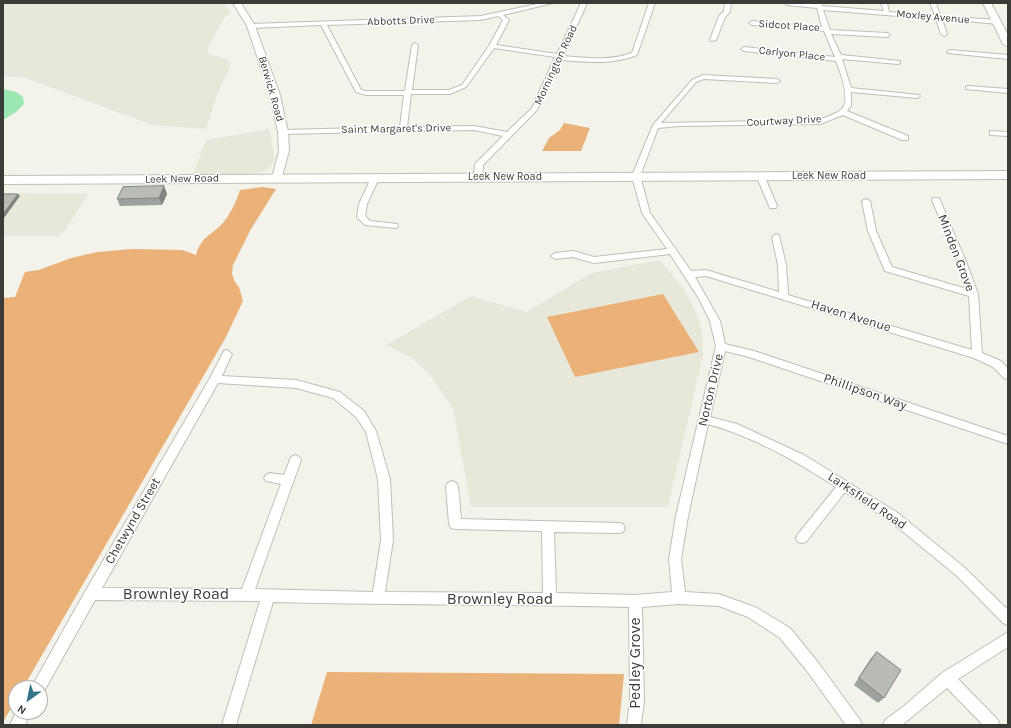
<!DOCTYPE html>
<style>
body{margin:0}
#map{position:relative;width:1011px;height:728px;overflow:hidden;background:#f3f3eb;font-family:Karla,sans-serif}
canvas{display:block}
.frame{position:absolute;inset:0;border:4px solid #3b3c38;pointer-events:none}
.north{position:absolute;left:8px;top:680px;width:40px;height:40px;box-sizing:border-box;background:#fff;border:1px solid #b1b1af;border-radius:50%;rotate:213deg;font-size:11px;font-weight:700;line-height:16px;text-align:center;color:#3b3c38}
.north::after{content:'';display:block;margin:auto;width:14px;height:18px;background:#337586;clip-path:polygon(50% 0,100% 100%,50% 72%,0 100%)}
</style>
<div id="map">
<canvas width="1011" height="728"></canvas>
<div class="frame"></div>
<div class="north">N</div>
</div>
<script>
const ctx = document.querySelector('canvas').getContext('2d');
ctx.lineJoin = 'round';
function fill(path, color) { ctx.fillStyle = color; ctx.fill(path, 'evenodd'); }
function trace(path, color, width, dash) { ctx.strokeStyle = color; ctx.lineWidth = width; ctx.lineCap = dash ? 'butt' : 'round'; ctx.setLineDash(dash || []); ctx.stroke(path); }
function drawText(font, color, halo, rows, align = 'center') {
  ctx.font = font + ' Karla,sans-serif'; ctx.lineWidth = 3; ctx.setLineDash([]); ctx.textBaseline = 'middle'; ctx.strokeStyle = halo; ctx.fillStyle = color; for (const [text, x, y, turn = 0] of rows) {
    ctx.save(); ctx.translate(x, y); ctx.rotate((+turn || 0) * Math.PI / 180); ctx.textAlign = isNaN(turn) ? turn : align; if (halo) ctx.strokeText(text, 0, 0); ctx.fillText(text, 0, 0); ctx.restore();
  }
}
fill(new Path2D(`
 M3,3H225L231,14L226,15L208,47L209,54L229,60L230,67L217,94L206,129L152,125L26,78L3,76Z
 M269,129L275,160L271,166L264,171L250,175L193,174L206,140Z
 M3,193L88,194L64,232L58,236H3Z
 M660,260L685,291L697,314L703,335V355L668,507H471L453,408L428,373L412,358L386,345L471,296L527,312L591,273Z`), '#e7e8d9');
fill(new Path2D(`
 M564,123L590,128L581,151H542L549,138L560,130Z
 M263,187L276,189L251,229L233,265L232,274L235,282L239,287L243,301L226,337L23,688H16V700L3,722V298L15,297L25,272L39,270L71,258L97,252L132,249L182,250L196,255C201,237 210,236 222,224C230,215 236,202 240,190Z
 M663,294L699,352L575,377L547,317Z
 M327,672L624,674L619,725H311Z`), '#eab279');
fill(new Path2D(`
 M3,89L16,92L23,97L24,104L16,112L3,120Z`), '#9de7b2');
const street = new Path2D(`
 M542,3H553L503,15L509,20L496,45L557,54L581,3H587L563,56C586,58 610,61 632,53L649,3H655L637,55C612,65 587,62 561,60L537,110L483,165L482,177L478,179L474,177L475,164L503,136L474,130L280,134L279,132L283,130L400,127L404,95H366L356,92L321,25L251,28L248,26L251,24L481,16ZM498,16L503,20L489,46L462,85L449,90H412L418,45L415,43L412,45L405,91H366L361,90L327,25L481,20ZM494,48L555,57L532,108L507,132L474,126L407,127L411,94H450L466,87Z
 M725,3H731L730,12L725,17L716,40L711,41L710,40L719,16L724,11Z
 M784,3H821L822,6L884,11L881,3H887L889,12L935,15L930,3H936L940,16L998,20L1001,22L998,24L942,19L947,34L944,36L941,34L936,19L823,10L830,30L887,33L890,35L887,37L831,34L841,55L900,61V63L898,64L842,59L851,88L919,95L920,96L917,98L851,92V106L847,111L908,136V140H902L843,115L820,124L679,126L658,128L640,176L650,213L691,271L706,270L779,292L778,265L772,237L776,234L779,235L786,265L788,295L972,350L969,296L885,271L868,231L862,201L866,199L870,201L876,231L892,267L967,289L959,264L932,200L933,198H939L967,264L978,294L982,353L1001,361L1008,369V379L1004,378L993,367L974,358L706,276L695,277L720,321L725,344L754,351L1008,436V444L749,357L725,351L710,417L737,424L804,455L898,513L965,568L1008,610V625L1003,623L957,576L890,521L845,492L806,542L802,543L798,542L796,538L798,534L836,487C796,461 754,437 708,424L688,516L681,559L685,592L719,594L757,608L790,628L817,661L860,720L862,725H846L807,671L780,638L748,617L719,606L679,604L642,607L644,700L641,725H627L630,700L629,607C510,604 391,605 273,602L236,725H222L260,601L95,600L43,693L40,694V688H31L86,590L210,378L224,351L227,350L232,354L222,376L296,380L340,392L364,411L376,431L390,479L393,540L385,592L543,593L542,531L455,529L451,528L449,524L446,486L448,483L452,481L456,483L458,486L461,519L619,523L623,524L625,528L623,532L619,533L554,532L556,593L635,595L672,592L669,559L676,516L716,346L710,321L698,297L670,254L594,263L573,257L555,259L551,256L555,253L573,251L594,257L667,249L642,213L632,176L653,125L692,80L703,75L777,79L780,81L777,83L704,79L696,82L661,123L819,120C826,117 836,114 842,109C851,100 840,71 836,61L744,51L741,49L744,47L835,57L824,31L752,25L749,23L752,21L822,27L817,8L787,5ZM218,383L296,388L333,398L356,417L366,432L378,479L381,540L373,592L255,589L301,460L299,457L295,455L291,457L284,475L270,473L266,475L264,478L266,481L281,484L242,589L102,588Z
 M950,50L1008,55V59L948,53L947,52Z
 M968,86L1008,89V93L966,89V87Z
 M990,131L1008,132V136L990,135Z
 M757,173H760L764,175L777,206L776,208H770L769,206L756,175Z
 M372,176H375L379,178L367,204L365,216L370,221L397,224L398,226L397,228L365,225L357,217L359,204Z
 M1008,632V647L958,679L998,720L1000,725H983L947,688L902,725H883L885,720L904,706L942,673Z
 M16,712H31L25,725H10Z`);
const secondary = new Path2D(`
 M233,3H241L255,26L280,95L288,132L289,151L281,180L277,181L272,178L279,151L278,132L270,95L247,26Z`);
const primary = new Path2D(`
 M983,3H991L1008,35V47L1003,44Z`);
const highway = new Path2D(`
 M1008,171V179L3,184V176Z`);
trace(street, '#bebfb7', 2);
trace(secondary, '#bebfb7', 2);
trace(primary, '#bebfb7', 2);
trace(highway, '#bebfb7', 2);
fill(street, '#fff');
fill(secondary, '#fff');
fill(primary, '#fff');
fill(highway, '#fff');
fill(new Path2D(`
 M164,186L167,194L162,205L120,206L117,199Z
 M877,652L884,698L878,703L854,685L871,658Z`), '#9ea29c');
fill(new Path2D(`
 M164,186L167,194L162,205L159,198Z
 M18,194L20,196L4,218L3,214Z`), '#81847f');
const building = new Path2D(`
 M164,186L159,198L117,199L123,187Z
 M3,194H18L3,214Z
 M877,652L901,670L884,698L859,678Z`);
fill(building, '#b8bcb5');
trace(building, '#81847f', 1);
drawText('11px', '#3b3c38', '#fff', [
 ["Moxley Avenue",933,17,5],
 ["Abbotts Drive",401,21,-2],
 ["Sidcot Place",789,26,4],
 ["Carlyon Place",792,54,6],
 ["Mornington Road",556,65,-65],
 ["Berwick Road",271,89,74],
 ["Courtway Drive",784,121,-3],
 ["Saint Margaret's Drive",396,129,-1],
 ["Leek New Road",829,176],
 ["Leek New Road",505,177],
 ["Leek New Road",182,179,-1]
]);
drawText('13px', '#3b3c38', '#fff', [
 ["Minden Grove",956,253,69],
 ["Haven Avenue",851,316,17],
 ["Norton Drive",711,390,-77],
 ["Phillipson Way",865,392,19],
 ["Larksfield Road",867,501,34],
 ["Chetwynd Street",133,521,-60]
]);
drawText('16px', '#3b3c38', '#fff', [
 ["Brownley Road",176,594],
 ["Brownley Road",500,599],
 ["Pedley Grove",635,663,-90]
]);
</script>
